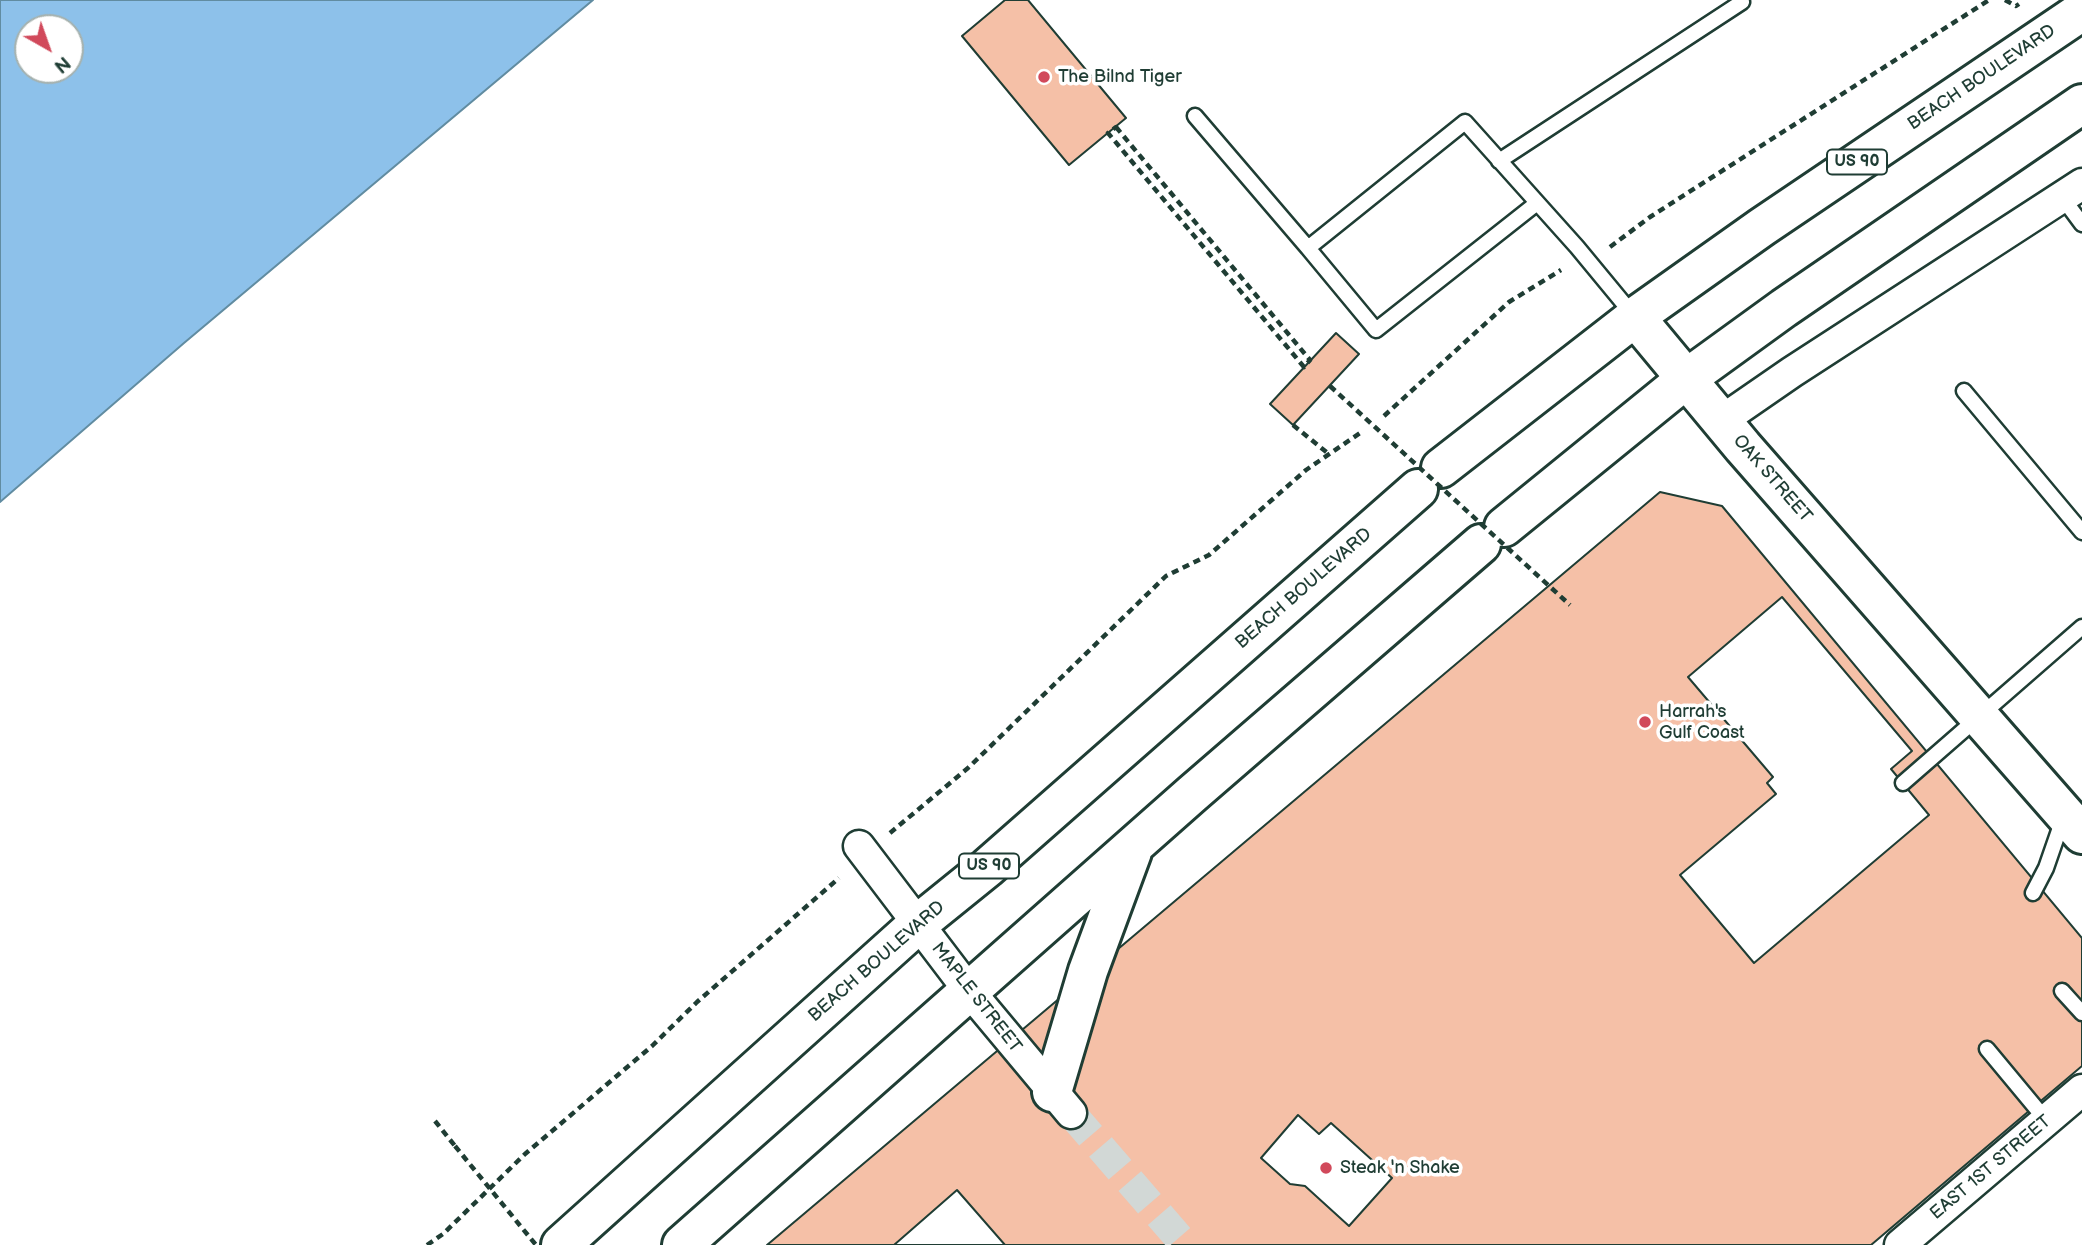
<!DOCTYPE html>
<style>
body{margin:0}
#map{position:relative;width:2082px;height:1245px;overflow:hidden;background:#fff;font-family:"Balsamiq Sans",sans-serif}
canvas{display:block}
.north{position:absolute;left:14px;top:14px;width:70px;height:70px;box-sizing:border-box;background:#fff;border:2px solid #a5b1ae;border-radius:50%;rotate:140deg;font-size:19px;font-weight:700;line-height:28px;text-align:center;color:#1f3d34}
.north::after{content:'';display:block;margin:auto;width:24px;height:32px;background:#d1495b;clip-path:polygon(50% 0,100% 100%,50% 72%,0 100%)}
</style>
<div id="map">
<canvas width="2082" height="1245"></canvas>
<div class="north">N</div>
</div>
<script>
const ctx = document.querySelector('canvas').getContext('2d');
ctx.lineJoin = 'round';
function fill(path, color) { ctx.fillStyle = color; ctx.fill(path, 'evenodd'); }
function trace(path, color, width, dash) { ctx.strokeStyle = color; ctx.lineWidth = width; ctx.lineCap = dash ? 'butt' : 'round'; ctx.setLineDash(dash || []); ctx.stroke(path); }
function drawText(font, color, halo, rows, align = 'center') {
  ctx.font = font + ' "Balsamiq Sans",sans-serif'; ctx.lineWidth = 7; ctx.setLineDash([]); ctx.textBaseline = 'middle'; ctx.strokeStyle = halo; ctx.fillStyle = color; for (const [text, x, y, turn = 0] of rows) {
    ctx.save(); ctx.translate(x, y); ctx.rotate((+turn || 0) * Math.PI / 180); ctx.textAlign = isNaN(turn) ? turn : align; if (halo) ctx.strokeText(text, 0, 0); ctx.fillText(text, 0, 0); ctx.restore();
  }
}
const water = new Path2D(`
 M0,0H593L184,343L0,502ZM28,28H70V70H28Z`);
fill(water, '#8dc1ea');
trace(water, '#618ca1', 2);
const building = new Path2D(`
 M1005,0H1028L1126,118L1069,165L962,36Z
 M1336,333L1359,354L1293,425L1270,404Z
 M1660,492L1722,506L2082,938V1066L1871,1245H767Z
 M1782,597L1912,751L1891,769L1929,815L1754,963L1680,875L1776,794L1767,783L1773,777L1688,677Z
 M1298,1115L1319,1134L1331,1123L1392,1178L1349,1226L1305,1186L1290,1184L1261,1158Z
 M957,1190L1005,1245H894Z`);
fill(building, '#f5c0a7');
trace(building, '#1f3d34', 2);
trace(new Path2D(`
 M1071,1113L1185,1245`), '#d2d8d6', 30, [30, 15]);
const service = new Path2D(`
 M1195,116L1308,248
 M1499,161L1742,2
 M2062,197L2082,224
 M1537,203L1376,330L1308,248L1465,122L1577,247L1634,316
 M1964,391L2082,532
 M1903,783L2082,627
 M2033,893L2046,868L2063,819
 M2062,991L2082,1013
 M1987,1049L2046,1120`);
const minor = new Path2D(`
 M1721,421L1792,372L2082,184
 M859,846L970,992L1071,1113
 M1900,1245L2082,1090`);
const secondary = new Path2D(`
 M1635,317L1743,447L2082,834`);
const primary = new Path2D(`
 M1441,468L1635,317L1762,227L2082,11
 M1504,527L1686,379L1784,308L2082,104
 M1052,1092L1088,971L1132,852
 M561,1245L919,923L987,868L1418,489
 M682,1245L1192,794L1481,544`);
trace(service, '#1f3d34', 19);
trace(minor, '#1f3d34', 35);
trace(secondary, '#1f3d34', 44);
trace(primary, '#1f3d34', 44);
trace(new Path2D(`
 M2005,0L2016,6L2019,4
 M1116,127L1310,360L1304,367L1108,133Z
 M1610,247L1650,217L1989,0
 M1384,416L1509,302L1561,270
 M1293,425L1330,455
 M890,833L968,768L1166,576L1209,555L1306,470L1360,433
 M435,1121L455,1146
 M427,1245L443,1234L525,1154L652,1046L697,1002L839,878`), '#1f3d34', 4.5, [7, 5]);
trace(service, '#fff', 14);
trace(minor, '#fff', 30);
trace(secondary, '#fff', 38);
trace(primary, '#fff', 38);
trace(new Path2D(`
 M1330,386L1570,605
 M455,1146L536,1245`), '#1f3d34', 4.5, [7, 5]);
for (const [x, y, r, color] of [
 [1044,77,7,"#d1495b"],
 [1645,722,7,"#d1495b"],
 [1326,1168,7,"#d1495b"]
]) { const dot = new Path2D(); dot.arc(x, y, r, 0, 2 * Math.PI); ctx.fillStyle = color; ctx.fill(dot); trace(dot, '#fff', 2.5); }
for (const [x, y, w] of [
 [1857,162,60],
 [989,866,60]
]) { const box = new Path2D(); box.roundRect(x - w / 2, y - 12.5, w, 25, 5); ctx.fillStyle = '#fff'; ctx.fill(box); trace(box, '#1f3d34', 2); }
drawText('bold 16px', '#1f3d34', null, [
 ["US 90",1857,162],
 ["US 90",989,866]
]);
drawText('18px', '#1f3d34', '#fff', [
 ["The Bilnd Tiger",1058,77],
 ["Harrah's",1659,712],
 ["Gulf Coast",1659,733],
 ["Steak 'n Shake",1340,1168]
], 'left');
drawText('18px', '#1f3d34', '#fff', [
 ["BEACH BOULEVARD",1982,78,-34],
 ["OAK STREET",1772,479,49],
 ["BEACH BOULEVARD",1304,589,-41],
 ["BEACH BOULEVARD",877,962,-41],
 ["MAPLE STREET",976,998,52],
 ["EAST 1ST STREET",1991,1168,-40]
]);
</script>
